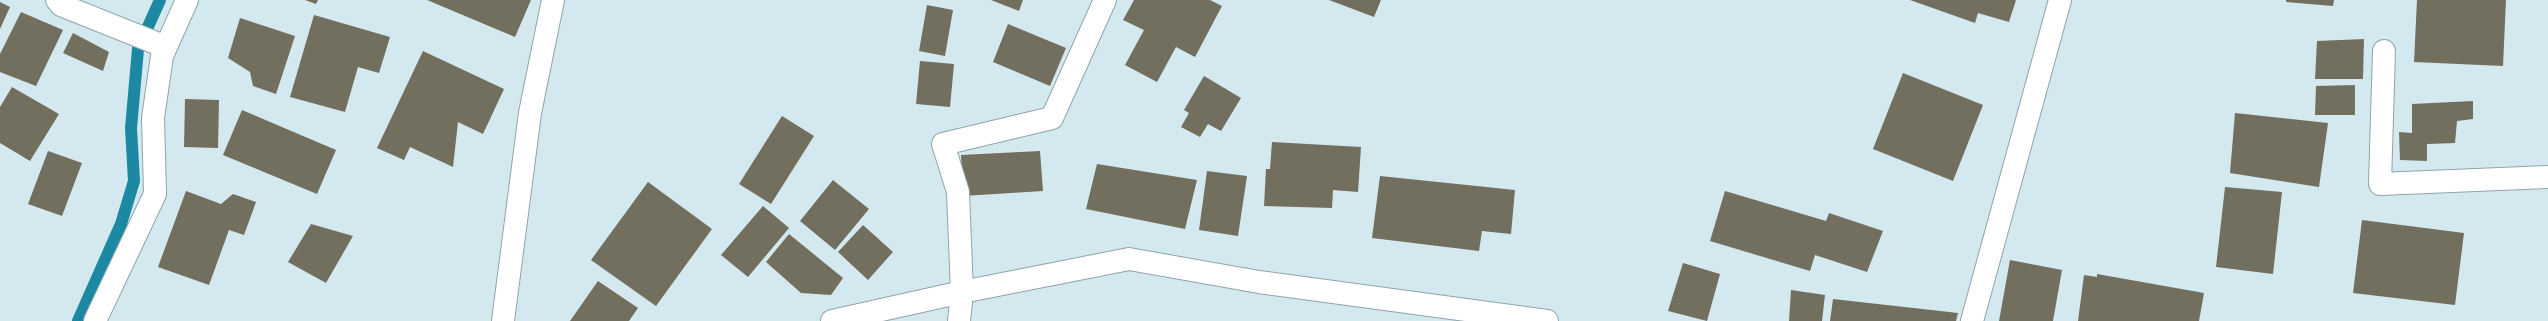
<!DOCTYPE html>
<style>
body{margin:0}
canvas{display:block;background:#d3e8ef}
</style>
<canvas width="2548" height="321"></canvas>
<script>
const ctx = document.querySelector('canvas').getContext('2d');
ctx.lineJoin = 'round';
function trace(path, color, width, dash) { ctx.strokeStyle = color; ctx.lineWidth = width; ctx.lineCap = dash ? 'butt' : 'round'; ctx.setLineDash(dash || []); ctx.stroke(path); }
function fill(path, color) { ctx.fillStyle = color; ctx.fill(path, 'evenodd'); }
trace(new Path2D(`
 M78,321L121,224L134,181L131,128L138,49L160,0`), '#1c88a2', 12);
fill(new Path2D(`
 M305,0H318L316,4Z
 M427,0H531L515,37Z
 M991,0H1023L1019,11Z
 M1134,0H1210L1222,6L1195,57L1176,47L1157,82L1125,65L1144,30L1123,20Z
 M1329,0H1381L1374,17Z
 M1910,0H2016L2009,22L1978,13L1975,23Z
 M2286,0H2334L2333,6L2286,2Z
 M2417,0H2506L2503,66L2414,62Z
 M0,2L10,7L0,29Z
 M927,5L953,10L945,56L919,51Z
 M21,12L63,30L36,86L0,72V54Z
 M314,15L390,37L379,73L358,67L345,112L290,97Z
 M240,18L295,36L276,94L253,86L250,72L228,58Z
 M1008,24L1066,48L1050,86L993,62Z
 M73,33L109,52L103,71L63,53Z
 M2364,39L2363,79H2315L2317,41Z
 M423,51L504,89L483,134L458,122L453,167L410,147L404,160L377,148Z
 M920,61L954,64L950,107L916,104Z
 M1903,73L1983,105L1953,181L1873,149Z
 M1204,76L1241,98L1221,131L1208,124L1200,137L1181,127L1189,113L1184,110Z
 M2355,85V115H2315L2316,86Z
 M12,87L59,114L30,161L0,143V107Z
 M185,99L219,100L218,148L184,147Z
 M2473,101V119L2457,121L2455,143L2427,144V161L2400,160L2399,132L2412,133V104Z
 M242,110L336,150L317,194L223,155Z
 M2235,113L2328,123L2319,187L2230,173Z
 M782,116L814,136L771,204L739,184Z
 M1272,142L1361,147L1358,192L1333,190L1332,208L1264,206L1266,169H1270Z
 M48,151L82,163L62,216L28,204Z
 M1040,151L1043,191L963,196L961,155Z
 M1097,164L1197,180L1185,229L1086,209Z
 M1207,171L1247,176L1238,236L1199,230Z
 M1380,176L1515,190L1511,234L1482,231L1479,251L1372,238Z
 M833,180L869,209L835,250L800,221Z
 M648,182L712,229L656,306L591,260Z
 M2225,187L2282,192L2273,274L2216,267Z
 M186,191L221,204L233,194L256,202L244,235L229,230L209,285L158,267Z
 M1725,191L1826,221L1829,213L1883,231L1867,272L1815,255L1810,271L1710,241Z
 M763,206L789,228L748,277L721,255Z
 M2362,220L2464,233L2455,305L2353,293Z
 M311,224L353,236L326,283L288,262Z
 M863,225L893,252L868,280L838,252Z
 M789,234L843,278L831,295L801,293L766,262Z
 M2010,260L2062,270L2053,321H1999Z
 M1683,263L1720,274L1707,321L1668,311Z
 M2097,274L2204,293L2199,321H2078L2084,275L2097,277Z
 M598,281L638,308L629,321H570Z
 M1791,290L1825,295L1822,321H1789Z
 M1833,299L1958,313L1956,321H1830Z`), '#736f5f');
const street = new Path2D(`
 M57,0L61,5L166,47
 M2384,51L2380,184L2548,177
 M95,321L155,194L153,118L162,56L187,0
 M503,321L530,113L553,0
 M959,321L962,292L958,192L943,144L1052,118L1105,0
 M1972,321L2060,0`);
const secondary = new Path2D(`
 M832,321L962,292L1129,259L1259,282L1547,321`);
trace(street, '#90a4aa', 24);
trace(secondary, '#90a4aa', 24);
trace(street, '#fff', 22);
trace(secondary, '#fff', 22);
</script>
